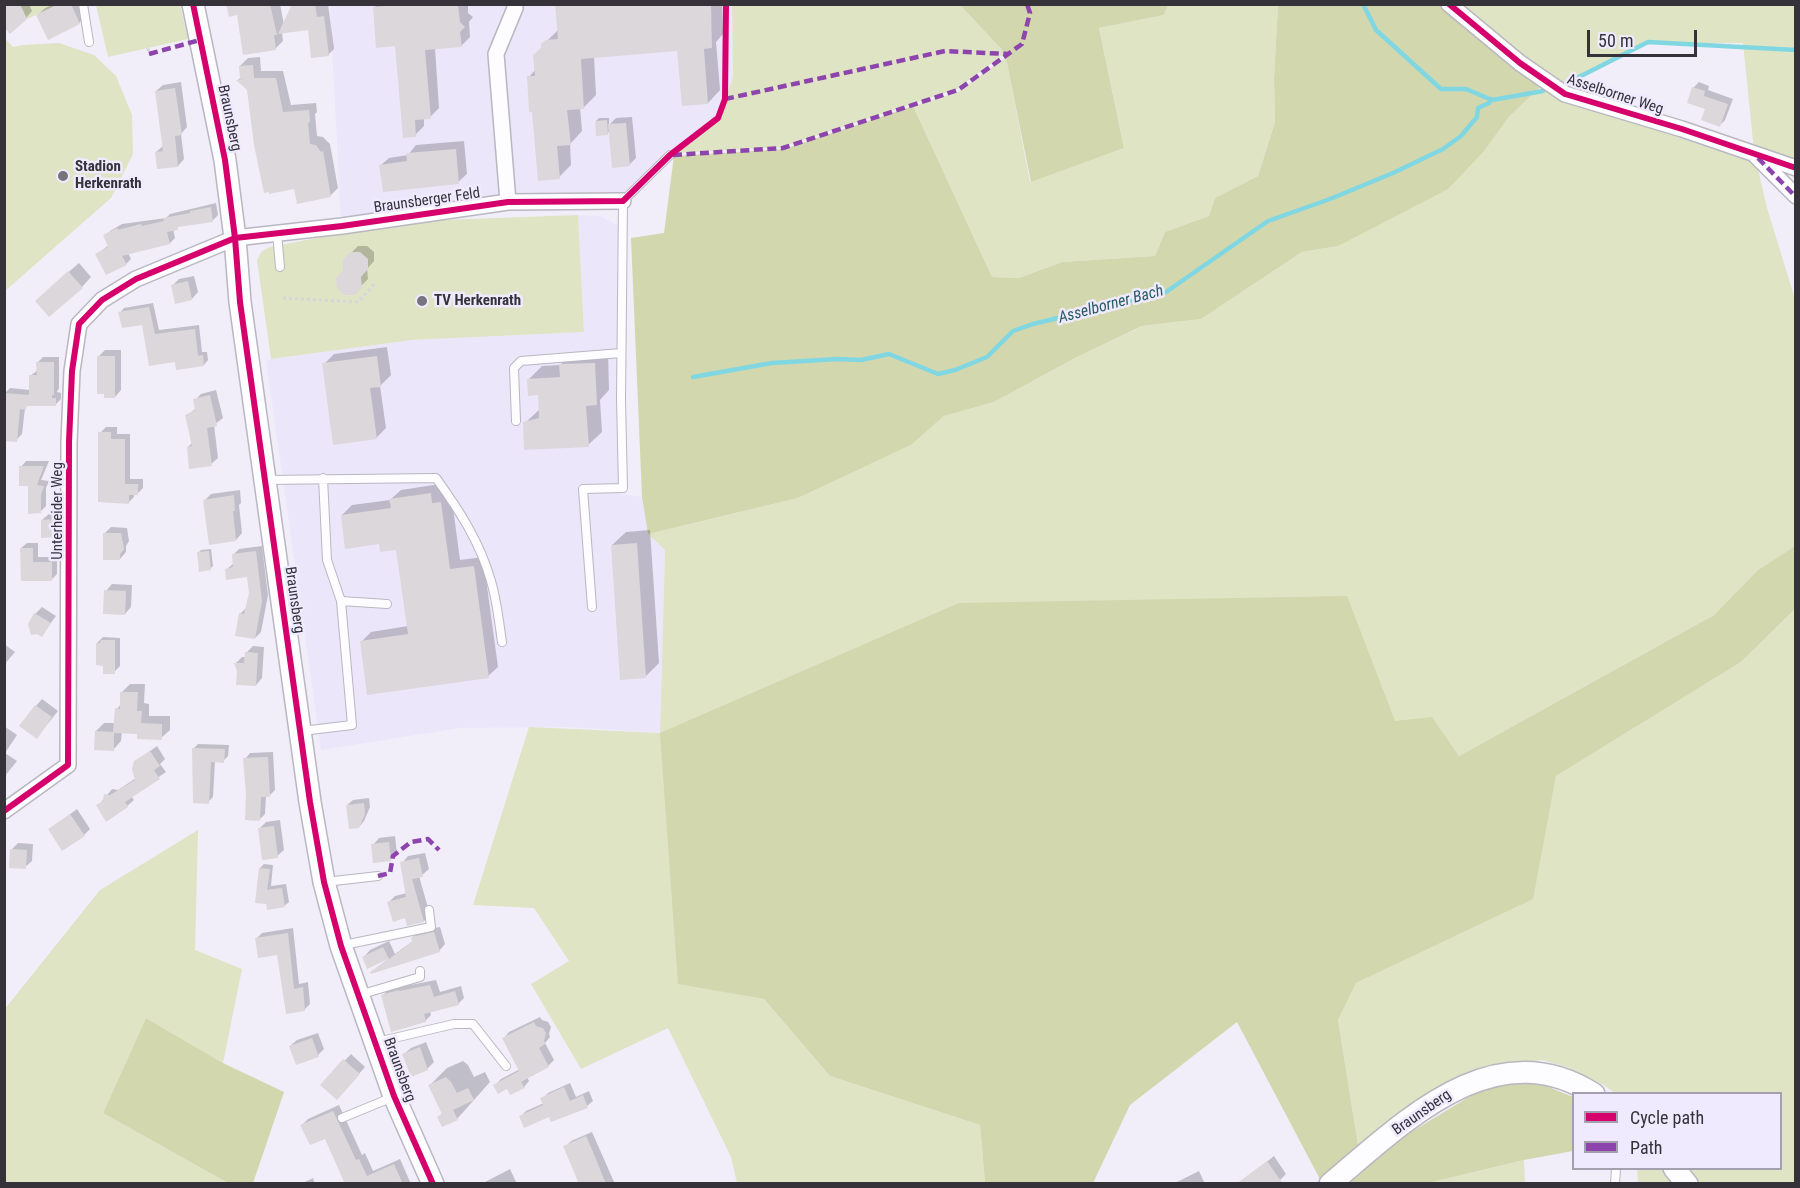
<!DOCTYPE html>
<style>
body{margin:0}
#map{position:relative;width:1800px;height:1188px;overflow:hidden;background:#f1eefa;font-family:"Roboto Condensed",sans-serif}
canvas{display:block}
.frame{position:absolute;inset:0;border:6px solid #35323a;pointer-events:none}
.legend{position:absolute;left:1572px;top:1092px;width:210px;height:78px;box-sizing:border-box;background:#efeafe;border:2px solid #a5a0b0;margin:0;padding:8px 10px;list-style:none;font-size:18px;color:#35323a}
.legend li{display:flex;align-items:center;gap:12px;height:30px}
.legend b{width:30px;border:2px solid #a5a0b0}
.scale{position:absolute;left:1587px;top:30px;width:110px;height:27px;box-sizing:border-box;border:3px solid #35323a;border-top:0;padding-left:8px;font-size:18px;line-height:21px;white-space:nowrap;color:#35323a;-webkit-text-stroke:4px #efeafe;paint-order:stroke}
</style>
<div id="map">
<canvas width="1800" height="1188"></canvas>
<div class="frame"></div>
<ul class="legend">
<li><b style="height:8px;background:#d6006c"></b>Cycle path</li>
<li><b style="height:8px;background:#8e44ad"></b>Path</li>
</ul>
<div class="scale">50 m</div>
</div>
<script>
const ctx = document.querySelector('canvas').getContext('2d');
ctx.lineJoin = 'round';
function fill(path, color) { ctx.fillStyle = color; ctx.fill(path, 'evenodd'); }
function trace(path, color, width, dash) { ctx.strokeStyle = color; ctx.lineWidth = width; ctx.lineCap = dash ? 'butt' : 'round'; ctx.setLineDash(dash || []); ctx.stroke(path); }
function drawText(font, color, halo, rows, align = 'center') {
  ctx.font = font + ' "Roboto Condensed",sans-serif'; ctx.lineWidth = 5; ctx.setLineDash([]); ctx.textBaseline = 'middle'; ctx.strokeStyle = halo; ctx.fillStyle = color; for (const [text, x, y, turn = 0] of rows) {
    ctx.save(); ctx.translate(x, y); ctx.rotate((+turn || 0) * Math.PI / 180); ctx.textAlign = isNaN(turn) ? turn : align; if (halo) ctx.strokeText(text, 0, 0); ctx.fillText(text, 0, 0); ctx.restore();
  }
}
fill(new Path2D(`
 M330,5H732L733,77L720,117L675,153L669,154L635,198L612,197L341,223Z
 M578,215L600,216L619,226L620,494L642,497L648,534L665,550L660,733L569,727L460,728L321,750L266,360L412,340L584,332Z`), '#ece6fb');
fill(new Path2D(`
 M1461,4L1795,5V165L1754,151L1743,43L1648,44L1561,88Z
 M20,5H58L27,19Z
 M96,5H180L188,39L108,57Z
 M732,5H960L1005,53L957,89L782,147L675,153L720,116L733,77Z
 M1168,5H1278L1274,78L1275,122L1258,176L1215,198L1209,216L1165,232L1155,256L1062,262L1019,278L992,277L913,106L958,92L1006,57L1030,182L1124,148L1099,28L1164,15Z
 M4,37L13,47L23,45L59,43L94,55L116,76L132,115L133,154L111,198L5,291Z
 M1542,85L1756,161L1767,208L1795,299V546L1758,570L1714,615L1459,756L1432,718L678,983L764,999L830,1076L980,1125L985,1183H737L731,1157L668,1028L581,1069L531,984L569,961L534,908L473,905L529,727L660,733L665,550L648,534L798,498L911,445L944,416L994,402L1075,358L1143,326L1201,319L1302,252L1338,246L1485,150L1508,118Z
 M578,215L584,332L412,340L271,359L257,260L262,251L270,247L337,234L443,220Z
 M1795,609V1183H1699L1687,1169L1780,1168V1094L1615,1093L1602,1084L1569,1068L1542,1060L1473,1070L1424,1098L1359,1151L1338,1020L1356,983L1532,899L1556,776L1741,662Z
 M198,830L195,950L242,969L223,1063L146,1018L103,1113L228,1183H5L4,1010L100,890Z
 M1524,1160L1525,1183H1428Z
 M1637,1169H1661L1674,1183H1638Z`), '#dfe4c4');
fill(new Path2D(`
 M960,5H1168L1164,15L1099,28L1124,148L1031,182L1005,53Z
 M1278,5H1444L1542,85L1508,118L1485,150L1448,189L1338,246L1302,252L1201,319L1142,326L1075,358L994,402L944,416L911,445L798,498L648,534L642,497L631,238L664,233L674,156L784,149L913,106L992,277L1019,278L1062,262L1155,256L1165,232L1209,216L1215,198L1258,176L1275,122L1274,78Z
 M1795,546V609L1741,662L1556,776L1533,899L1356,983L1338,1020L1359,1151L1322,1183L1237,1022L1130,1105L1093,1183H985L980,1125L830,1076L764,999L678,984L660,733L959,603L1347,596L1395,721L1432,717L1459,756L1714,615L1758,570Z
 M146,1018L223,1063L284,1092L253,1183H228L103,1113Z
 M1536,1082L1573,1097V1151L1524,1160L1428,1183L1344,1184L1411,1132L1482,1089L1506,1083Z`), '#d2d7ae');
fill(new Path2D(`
 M4,4H29L32,11L26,18Z
 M53,4H80L86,16L79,23L38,15L44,9Z
 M227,4H280L284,25L294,4H328L334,49L328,55L310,28L282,32L283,41L275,49Z
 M378,4H468V13L473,17L469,22L470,37L461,46L435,48L439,108L430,117L424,118V126L415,135L397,45L374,8Z
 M557,4H722L723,34L716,42L720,90L708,103L678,49L594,56L596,95L584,107H580L582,131L570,144L571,165L559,177L529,77L536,69L543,45L559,29Z
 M260,57L261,71H283L291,105L316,103L317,112L315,114L317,136L323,137L330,144L338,188L330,196L296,187L249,89L238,80L241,77L240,66L248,58Z
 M181,82L187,127L181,134L184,159L178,166L156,152L163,146L156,91L163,85Z
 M1699,82L1709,86L1708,90L1733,99L1725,120L1720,125L1693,88Z
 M632,117L636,158L629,165L610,130L607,134L596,121L599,118H609V125L616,118Z
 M464,141L467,174L458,182L380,166L389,158L408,155L416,145Z
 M216,203L218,215L213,220L180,225L173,229L175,238L170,243L128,253L131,259L126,264L97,254L109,245L105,236L110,231L122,224L166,218L170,214Z
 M358,246H367L374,252V261L367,269L368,279L354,293L345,271L344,260Z
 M79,263L91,277L82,287L47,291Z
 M194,276L198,292L192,299L173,285L179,279Z
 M153,303L159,330L199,325L202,352H207L208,360L204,365L176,360L143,323L120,313L124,308Z
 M387,347L391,375L380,386L386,428L376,438L324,364L334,354Z
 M105,350H121V390L115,397L98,357Z
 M608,350L609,390L600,400L602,432L588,445L525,423L540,409L539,394L529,379L542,366L560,365L574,352Z
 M43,357H59V388L57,392L61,393V399L55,405H28L25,408L22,434L16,440L5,393L10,388L30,390V376L38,370V362Z
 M216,390L223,418L214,425L218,458L211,464L188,447L193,442L187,416L196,408L195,400L201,394Z
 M106,427H117V434H130V479H143V488L137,494H134V497L128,503L100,433Z
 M26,461H49L41,480L49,481L46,488V506L40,512L21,467Z
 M440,484L442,494L451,493L460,560L483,557L498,667L488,676L361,642L371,632L408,626L398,548L381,543L342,515L352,505L390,500L401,490Z
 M240,490L241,503L239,505L242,533L236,540L205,500L211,494Z
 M62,513V529L56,536L42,520L49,514Z
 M111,527L127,528L129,541L126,546V552L120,559L104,534Z
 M650,530L659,663L646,676L612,545L626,532Z
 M27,543H38V557H57V574L51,580H22L21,548Z
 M262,546L268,595L261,632L255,638L240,614L246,608L250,593L248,576L227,569L234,563L233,555L239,549Z
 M211,549L213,566L210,569L198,553L201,550Z
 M112,584L132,585L131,607L125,614L106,591Z
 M42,607L56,616L42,635L35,614Z
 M103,637L120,638V666L114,672L97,643Z
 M4,644L15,652L4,665Z
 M253,646L264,647L262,678L256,685L238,671L236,663L242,657H246V653Z
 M130,684H145L144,703L149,704V716H170V730L161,738L138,733L122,732L121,741L113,750L96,731L104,723H115L117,709L121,704L122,692Z
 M42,699L58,711L37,737L36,706Z
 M4,726L17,735L5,753L17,761L5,776Z
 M198,744L229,745L228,756L223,761H215L213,797L208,802L193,749Z
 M157,746L165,759L160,764L166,772L131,796L134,800L127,806H98L112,789L118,790L136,778L135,762Z
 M273,752L275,790L269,796H266L265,814L260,819L247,794L245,759L250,753Z
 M369,798L370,807L364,821L359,827L347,805L353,800Z
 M77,809L90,829L84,835L50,829Z
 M280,820L284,850L277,856L259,829L266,822Z
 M395,836L397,854L390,860L373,845L379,838Z
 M18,843L33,844L32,861L25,867L12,849Z
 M425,853L429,869L422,875L419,876L430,915L424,921L406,916L388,903L395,896L407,893L402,863L408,856Z
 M264,864L273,865L271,886L286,884L289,902L284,906L268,901L265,903L260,868Z
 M440,927L445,944L439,951L372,972L388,959L364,957L370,950L389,941L395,954L413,941L412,938L419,931Z
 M293,928L299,984L308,982L310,1004L305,1009L287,1012L278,954L257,938L262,933Z
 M436,980L440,992L461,986L464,998L458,1004L430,1011L431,1015L425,1021L383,995L389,989L404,985L405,986Z
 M540,1017L542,1020L548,1022L551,1027L549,1034L550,1037L545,1043L554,1060L548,1066L527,1077L529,1081L524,1087H508L495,1085L501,1079L520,1069L504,1038L509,1032Z
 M318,1033L324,1049L318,1055L290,1046L297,1040Z
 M426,1042L434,1062L427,1069L404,1054L411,1048Z
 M351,1054L365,1067L343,1092L322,1085Z
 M463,1061L468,1065L474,1077L485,1072L490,1082L457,1119L438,1117L443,1113L430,1085L447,1068Z
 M570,1083L576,1097L589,1091L593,1101L587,1106L552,1120L549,1115L521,1116L526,1111L544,1103L542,1099L548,1093Z
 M339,1105L362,1155L365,1153L373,1171L400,1159L411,1184H348L325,1137L302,1125L308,1119Z
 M592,1132L615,1184H581L565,1147L571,1141Z
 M1274,1156L1286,1174L1280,1180L1245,1179Z
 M510,1169L517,1184H483L485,1182Z
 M1199,1171L1205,1184H1175L1177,1182Z
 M313,1178L315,1184H301Z`), '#0003');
trace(new Path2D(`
 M1363,4L1376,30L1441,89H1466L1492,100L1543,91
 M1577,78L1648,42L1796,50
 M693,377L772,363L837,359L861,360L889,354L938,374L955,370L987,357L1013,331L1033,324L1166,292L1268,221L1330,199L1393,173L1443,149L1461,136L1477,117L1478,108L1489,103L1491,99`), '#80d7e2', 4.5);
fill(new Path2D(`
 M4,4H20L27,19L10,34L4,27Z
 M58,4H71L80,24L48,40L36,15Z
 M226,4H270L277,35H274L276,50L243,55L237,15L229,17Z
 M292,4H315L317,17L324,16L329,56L311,58L308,30L278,34Z
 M408,4H458L460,22L465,27L460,32L462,47L425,50L431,119L415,120L416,137L403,138L395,46L376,48L373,7Z
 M555,4H711L712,48L704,49L708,104L682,106L677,51L581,59L584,109L567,110L571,145L557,146L560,179L538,181L532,112H529L527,76H535L533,55L541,48V44L546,40L558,39Z
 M253,65L254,78H276L283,112L309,110L310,122L308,123L310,144L316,145L321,152L323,151L331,197L297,204L294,189L269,194V192L264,193L254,145L247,90L236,80L243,79H240L239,66Z
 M1692,87L1705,91L1704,96L1728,104L1720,127L1701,120L1705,109L1687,103Z
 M175,88L182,135L175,136L178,167L157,169L155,152L163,151L155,91Z
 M607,120L608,135L596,136L595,121Z
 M626,123L630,166L612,168L608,124Z
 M456,149L459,184L383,192L379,165L407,161L406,153Z
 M211,207L213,222L178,227V230L167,232L170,244L122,256L127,265L106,275L95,254L108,247L103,235L117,228L118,230L141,224L142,226L164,221L163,218L190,213V211Z
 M350,252H360L368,259V269L361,277L362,287L355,295H344L337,288L336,278L343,270V260Z
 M68,271L83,288L49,317L35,301Z
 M188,281L192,300L175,304L171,285Z
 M149,307L155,334L195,329L198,356L203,355L204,366L176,370L175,362L149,366L142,325L122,328L118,312Z
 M97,356H115V398H104V394H97Z
 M377,356L381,387L370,388L377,439L333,445L322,363Z
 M36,362H54V395H52V398H56V406H26V410L20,409L17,442L4,441V393L29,395V375H37Z
 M595,363L597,405L586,406L589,447L524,450L523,422L539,418L538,395L528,396L527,379L560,377L559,364Z
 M210,395L217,426L207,428L212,466L189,469L187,447L192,446L185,415L195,410L193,399Z
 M98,432H111V439H125V484H138V495H129V504L98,502Z
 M19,466H44L37,485L44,486L41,495V513L28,514V486H19Z
 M431,493L432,503L441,502L450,569L474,566L489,678L367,695L360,641L408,634L396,550L380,552L379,544L345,549L341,515L391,508L389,499Z
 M234,495L235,511H233L236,541L209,545L203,500Z
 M56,519L57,537L41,538V520Z
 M103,533H121L124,549L120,554V560H103Z
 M637,543L646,678L620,680L611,545Z
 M20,548H33V562H52V581H21Z
 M209,551L211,570L199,572L197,552Z
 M256,551L262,601L255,639L235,636L239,613L244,614L249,593L247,577L226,580L225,569L233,567L232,554Z
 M104,590L126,591L125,615L103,614Z
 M34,613L51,623L42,637L37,634L31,635L28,624Z
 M101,640H115V674H103V666L96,665V643H100Z
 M245,652L258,653L256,686L236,685L237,671L234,663H244Z
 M120,692H138L137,711H142L141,723L162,724V740L137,739V734L114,733V751L94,750L95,731L113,732L115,708L120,709Z
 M35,705L52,717L37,739L19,726Z
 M192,748L225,749L224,763L211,762L209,804L193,803Z
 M150,751L160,766L154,770L160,779L125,802L128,807L106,822L96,805L103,801L104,794L110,795L135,780L132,769L134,761Z
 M268,757L270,797H261L260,821L245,820L246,794L243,758Z
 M364,803L365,814L359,828L349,829L346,805Z
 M70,814L85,836L62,851L48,829Z
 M274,826L278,858L262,860L258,828Z
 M389,842L391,861L373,863L371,844Z
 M10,849L27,850L26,869L9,868Z
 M419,858L423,877L412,879L424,922L407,926L405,918L393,922L387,902L406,897L400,862Z
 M259,868L270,869L267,890L282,888L285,907L267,910L266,901V904L255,903Z
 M434,932L440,952L371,974L370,972L388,959L367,969L362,957L383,947L389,959L412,942L411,937Z
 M288,933L294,989L303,987L305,1011L286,1014L277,955L258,958L255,938Z
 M430,985L434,997L455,991L459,1005L424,1014L426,1022L391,1032L381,995L399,990V991Z
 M534,1022L536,1026L543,1028L546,1034L544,1040L545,1044L539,1048L549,1067L521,1082L525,1088L510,1095L507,1089L498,1094L493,1085L519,1071L502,1038Z
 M312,1038L319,1057L296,1065L289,1046Z
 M420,1047L428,1070L411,1077L402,1054Z
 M343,1059L360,1074L337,1100L320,1085Z
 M446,1077L451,1082L457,1093L468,1088L474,1100L453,1110L458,1120L442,1127L437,1117L442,1114L428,1085Z
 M564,1087L570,1101L583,1095L588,1108L551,1122L549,1117L524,1128L519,1116L543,1105L540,1098Z
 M333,1111L356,1160L359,1159L367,1176L394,1164L403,1184H345L325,1139L310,1145L300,1125Z
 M586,1136L593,1152L606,1184H579L574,1172L563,1146Z
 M1267,1161L1283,1184H1236Z`), '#dcd7da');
const service = new Path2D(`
 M83,4L89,42
 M277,233L280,267
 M516,421L514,368L521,361L621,353
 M323,478L327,560L341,601L387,604
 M266,480L436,478C459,510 480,542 491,581C497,601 499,622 502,642
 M592,607L583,489L623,488L621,400L623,201L670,155
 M302,731L352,725L341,601
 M325,882L378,876
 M344,945L431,927L429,910
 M359,995L420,977V971
 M377,1042L454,1024H473L506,1066
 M342,1118L393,1097
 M1615,1184L1616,1168`);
const minor = new Path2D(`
 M1449,4L1520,63L1565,94L1682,129L1796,168
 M1755,155L1796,196
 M508,202L496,54L515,8
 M4,811L68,765L69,442L72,371L79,324L102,300L136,279L235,238L342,226L508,202L623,201`);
const secondary = new Path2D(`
 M193,4L225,160L235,238L240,302L310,802L324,882L341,946L394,1096L433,1184
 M1674,1168L1687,1184
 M1330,1184C1404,1122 1494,1030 1594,1094`);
trace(service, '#b9b7c0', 10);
trace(minor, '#b9b7c0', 18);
trace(secondary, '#b9b7c0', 24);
trace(new Path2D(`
 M148,48L149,54
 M283,298L358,302L375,283`), '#d7d6d9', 3, [3, 3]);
trace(service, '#fdfcfe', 8);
trace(minor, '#fdfcfe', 15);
trace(secondary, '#fdfcfe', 21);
trace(new Path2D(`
 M149,54L200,40
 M725,99L945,51L1008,54
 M673,155L783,148L958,90L1022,44L1030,13L1027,4
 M1758,158L1796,197
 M378,876L390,873L393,856L411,842L428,839L439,850`), '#8e44ad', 4.5, [9, 4.5]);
trace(new Path2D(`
 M193,4L225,160L235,238L240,302L310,802L324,882L341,946L394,1096L433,1184
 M1449,4L1520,63L1565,94L1682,129L1796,168
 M4,811L68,765L69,442L72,371L79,324L102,300L136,279L235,238L342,226L508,202L623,201L670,155L718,118L725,99L726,4`), '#d6006c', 6);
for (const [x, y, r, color] of [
 [63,176,6,"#77747d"],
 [422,301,6,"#77747d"]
]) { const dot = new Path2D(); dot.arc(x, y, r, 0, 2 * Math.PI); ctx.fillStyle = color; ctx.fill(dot); trace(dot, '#efeafe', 2); }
drawText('15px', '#35323a', '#efeafe', [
 ["Asselborner Weg",1615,95,18],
 ["Braunsberg",229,118,78],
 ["Braunsberger Feld",427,201,-8],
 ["Unterheider Weg",58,511,-90],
 ["Braunsberg",294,600,82],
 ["Braunsberg",399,1070,70],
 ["Braunsberg",1422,1113,-35]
]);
drawText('bold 15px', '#35323a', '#efeafe', [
 ["Stadion",75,167],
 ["Herkenrath",75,184],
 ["TV Herkenrath",434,301]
], 'left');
drawText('italic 16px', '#285c61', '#efeafe', [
 ["Asselborner Bach",1111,305,-15]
]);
</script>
